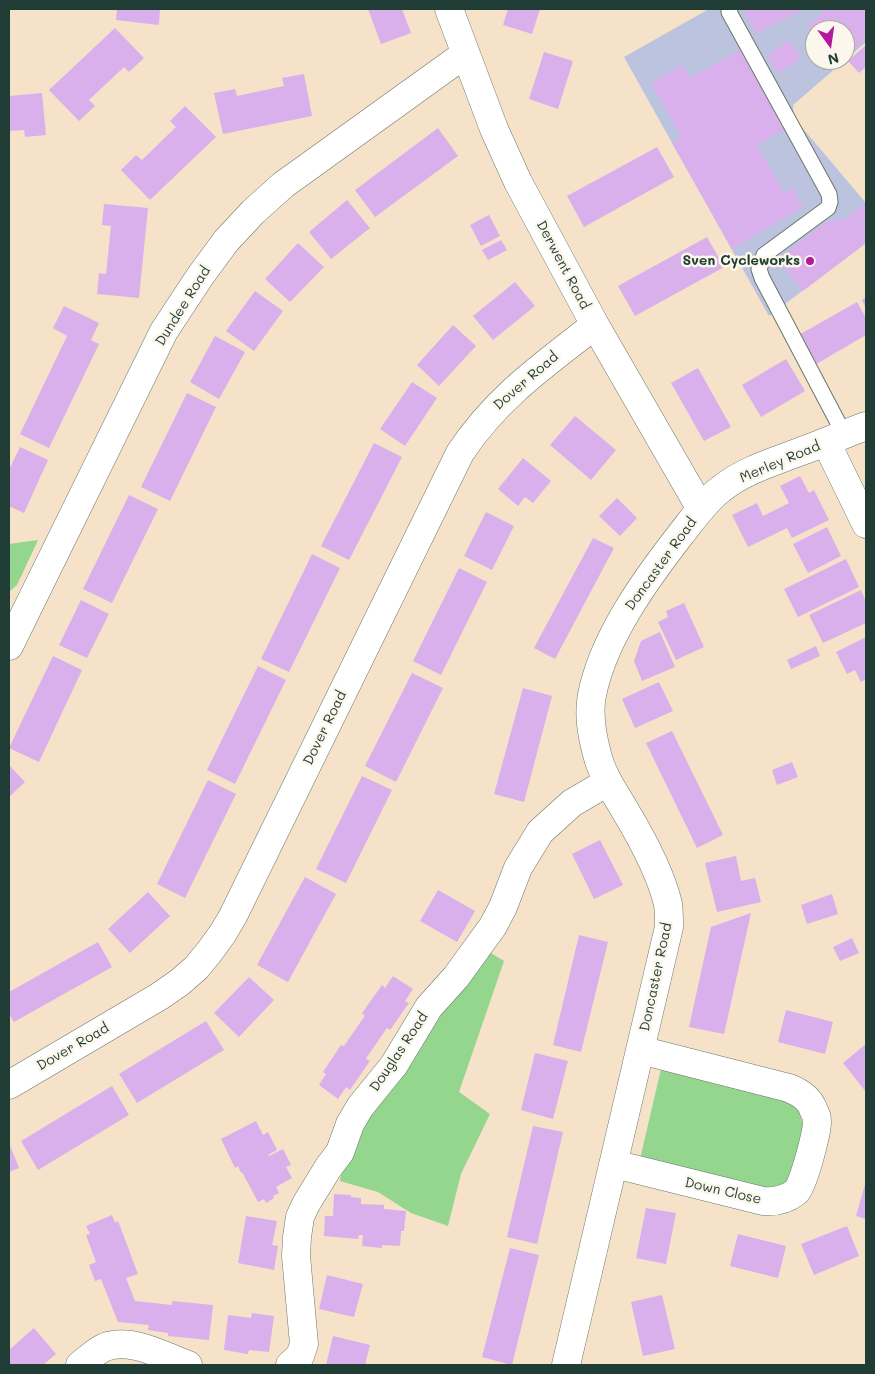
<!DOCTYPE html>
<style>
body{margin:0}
#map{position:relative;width:875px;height:1374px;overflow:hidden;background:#f5e2c9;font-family:Mali,sans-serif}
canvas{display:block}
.frame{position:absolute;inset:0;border:10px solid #1f3d34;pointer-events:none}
.north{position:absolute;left:805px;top:20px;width:50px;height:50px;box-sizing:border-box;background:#fbf7ec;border:1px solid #a3ada2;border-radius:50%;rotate:166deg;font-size:14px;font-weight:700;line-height:20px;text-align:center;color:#1f3d34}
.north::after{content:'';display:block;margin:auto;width:18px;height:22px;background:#b5179e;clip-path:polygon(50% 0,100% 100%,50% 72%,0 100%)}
</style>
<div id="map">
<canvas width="875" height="1374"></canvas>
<div class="frame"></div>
<div class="north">N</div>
</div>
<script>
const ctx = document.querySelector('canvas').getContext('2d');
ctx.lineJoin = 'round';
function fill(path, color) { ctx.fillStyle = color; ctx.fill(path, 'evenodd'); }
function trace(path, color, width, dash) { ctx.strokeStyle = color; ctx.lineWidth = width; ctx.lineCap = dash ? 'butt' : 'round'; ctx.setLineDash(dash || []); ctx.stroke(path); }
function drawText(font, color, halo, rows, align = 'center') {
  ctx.font = font + ' Mali,sans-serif'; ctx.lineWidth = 5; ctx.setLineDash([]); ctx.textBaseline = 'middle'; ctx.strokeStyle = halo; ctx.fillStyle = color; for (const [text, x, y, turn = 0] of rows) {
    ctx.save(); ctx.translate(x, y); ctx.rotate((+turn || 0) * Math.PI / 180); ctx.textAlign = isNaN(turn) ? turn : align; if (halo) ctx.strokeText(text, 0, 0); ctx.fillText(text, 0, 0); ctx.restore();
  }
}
fill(new Path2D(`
 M709,9H866V42L793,105L794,118L866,203V243L769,316L624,57ZM815,30H845V60H815Z`), '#bcc3de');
fill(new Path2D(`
 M38,540L17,585L9,592V544Z
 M486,950L504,961L459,1092L490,1114L461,1174L448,1226L411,1213L378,1192L340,1181L345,1151L355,1132Z
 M661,1069L785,1096L800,1111L803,1128L791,1181L779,1189L762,1190L640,1159Z`), '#94d68d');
fill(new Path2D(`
 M117,9H160L159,25L116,20Z
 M368,9H402L411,33L381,44Z
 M508,9H540L532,34L503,25Z
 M743,9H805L756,33Z
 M819,9H865L866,39L854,50L845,39V30H815V35L807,26L823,13Z
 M115,28L144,58L129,72L124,67L89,100L95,106L79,121L49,90Z
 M790,41L801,59L778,73L767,55Z
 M866,45V67L859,73L848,61Z
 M740,50L785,129L757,145L784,193L792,187L803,207L732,249L672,143L682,137L651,83L682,65L690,78Z
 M544,52L573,61L558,109L529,99Z
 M304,74L312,116L223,134L214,93L235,89L237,96L284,86L282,78Z
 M42,93L46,135L25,137L24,130L9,131V96Z
 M185,106L216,137L150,200L121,170L136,155L142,160L176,127L170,121Z
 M438,128L458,156L375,217L355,190Z
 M657,147L674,177L584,227L567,196Z
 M347,200L370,228L331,259L309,232Z
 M866,202V243L803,291L778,259L826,222L845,219Z
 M104,204L148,208L139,298L97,294L99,273L106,274L111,226L102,225Z
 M489,215L500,236L481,246L470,225Z
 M707,237L724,267L635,316L618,286Z
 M501,240L507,250L488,260L482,250Z
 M298,243L324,267L290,302L265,279Z
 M515,282L535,306L493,340L473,316Z
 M255,291L283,311L254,351L226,331Z
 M866,297V308L862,300Z
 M857,302L866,318V335L813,366L797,336Z
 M64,306L99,323L91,340L99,344L49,448L20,434L67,336L53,328Z
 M453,325L476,346L439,386L417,365Z
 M215,336L245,352L219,399L190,382Z
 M786,359L805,391L761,417L742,385Z
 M698,368L731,427L704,441L671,383Z
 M412,382L437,398L405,446L380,429Z
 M187,393L216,407L170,501L141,487Z
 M575,416L616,450L591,480L550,445Z
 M374,443L402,457L349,560L321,546Z
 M20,447L48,460L24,513L9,506V470Z
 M523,458L551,481L533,503L525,497L518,506L498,489Z
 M800,476L809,493L814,490L829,520L792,538L787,528L748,547L732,515L757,503L763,516L789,503L780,486Z
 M129,495L158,509L112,603L83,589Z
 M617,498L637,518L620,536L599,516Z
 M486,512L514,526L492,570L464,556Z
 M827,527L841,556L808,573L793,544Z
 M593,538L614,548L555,659L534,648Z
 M312,554L340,568L289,672L261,659Z
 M846,559L859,587L798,617L784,589Z
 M459,568L487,582L441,675L413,661Z
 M861,590L866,602V623L823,643L809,615Z
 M81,600L109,614L87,658L59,645Z
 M684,603L704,647L676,660L658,622L668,617L666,611Z
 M660,632L675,667L642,681L634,661L641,641Z
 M866,637V679L861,682L855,670L847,674L836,652Z
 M816,646L820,656L791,669L787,660Z
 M53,656L82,670L39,762L9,748Z
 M258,666L286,680L235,784L207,770Z
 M412,673L443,688L396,782L365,766Z
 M659,682L673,711L635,728L622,699Z
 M523,688L552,696L524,802L494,794Z
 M672,731L723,835L697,848L646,743Z
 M792,762L798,777L777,785L772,770Z
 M9,765L25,782L9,797Z
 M362,776L392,790L346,883L316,869Z
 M208,780L236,794L185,898L157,884Z
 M600,840L623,885L594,899L572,854Z
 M736,856L741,881L755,878L761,902L717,912L705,863Z
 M305,877L336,894L288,982L257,965Z
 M438,890L475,911L457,942L420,921Z
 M148,892L170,916L130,953L108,929Z
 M832,894L838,914L807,924L801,905Z
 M751,913L724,1034L689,1027L711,927Z
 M579,935L608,942L581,1052L553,1045Z
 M852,938L859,953L840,961L833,947Z
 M98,942L112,967L14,1022L9,1014V992Z
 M393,976L413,989L405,1001L409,1003L390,1030L387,1028L367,1057L366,1059L370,1061L350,1090L346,1087L338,1099L319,1085L326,1074L323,1072L341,1045L344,1046L364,1017L365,1016L362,1013L382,985L385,988Z
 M249,977L274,1000L239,1037L214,1013Z
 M786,1010L833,1022L825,1054L778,1042Z
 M206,1021L224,1050L137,1103L119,1074Z
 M866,1044V1092L843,1063Z
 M535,1053L568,1061L553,1119L521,1110Z
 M112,1086L129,1115L38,1170L21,1141Z
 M256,1121L263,1135L268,1132L277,1150L268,1155L269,1156L283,1149L291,1165L286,1167L292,1178L276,1187L279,1193L273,1196L274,1198L266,1203L264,1199L258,1202L242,1172L241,1173L238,1166L235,1168L221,1139Z
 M533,1126L563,1132L537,1244L507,1237Z
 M9,1143L19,1168L9,1172Z
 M866,1181V1219L856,1216Z
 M334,1194L351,1195V1197L361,1198V1204L384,1205V1209L406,1211L404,1231H401L400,1246L382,1245V1248L362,1246L363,1235H359L358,1239L324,1236L325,1216H333Z
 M646,1208L676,1213L666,1264L636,1258Z
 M112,1215L115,1223L118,1221L138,1274L126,1278L135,1301L172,1305V1301L213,1305L209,1340L168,1336V1333L148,1330L149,1325L118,1322L101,1279L95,1281L89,1265L96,1262L86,1235L90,1234L86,1226Z
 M246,1216L277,1221L272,1245L278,1246L274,1270L238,1263Z
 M847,1226L859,1256L814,1275L801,1244Z
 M738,1234L786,1246L778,1278L730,1266Z
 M510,1248L539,1255L512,1365L482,1357Z
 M327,1275L363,1284L354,1317L319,1309Z
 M662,1295L675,1349L643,1356L631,1302Z
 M252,1313L274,1316L269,1352L249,1350L248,1354L224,1350L228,1315L251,1318Z
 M34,1328L56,1354L43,1365H9V1350Z
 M333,1336L370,1345L365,1365H326Z`), '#d9b0ec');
const service = new Path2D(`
 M730,9L729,12L829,194L830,202L828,208L764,255L759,269L762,278L844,434`);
const minor = new Path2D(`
 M449,9L494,129L518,182L595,325L701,509
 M826,442L866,524
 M9,646L164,331L201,275L226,241L253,212L283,185L465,54
 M9,1085L160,996L180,982L196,968L210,951L223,933L233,916L460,453C497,397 544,365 595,325
 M614,1164L763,1201C775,1202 786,1200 796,1192C803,1187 817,1132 817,1122C817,1119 816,1114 814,1111C810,1099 801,1093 789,1088L640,1050
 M80,1365C88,1359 96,1351 105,1347C132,1337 163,1356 188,1365
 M290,1365L300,1356L304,1344L296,1256L297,1237L300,1217L306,1204L328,1168L340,1152L350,1124L360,1107L394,1065L429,1007L456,977L493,926L503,907L518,868L540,832L572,803L608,782
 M566,1365L669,927C669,919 669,911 668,904C661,875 641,837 626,812C615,793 602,775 597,754C592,735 588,715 592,695C603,638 646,579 681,534C693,519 705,501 721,489C743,471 773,462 799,452C822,444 844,434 866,426`);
trace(service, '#6a7768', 17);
trace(minor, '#6a7768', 29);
trace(service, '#fff', 15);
trace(minor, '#fff', 28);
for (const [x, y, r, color] of [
 [810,261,5,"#b5179e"]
]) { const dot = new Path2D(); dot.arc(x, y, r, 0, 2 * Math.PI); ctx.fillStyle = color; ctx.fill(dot); trace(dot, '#fbf7ec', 2); }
drawText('bold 14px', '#1f3d34', '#fbf7ec', [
 ["Sven Cycleworks",800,261]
], 'right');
drawText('14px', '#1f3d34', '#fbf7ec', [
 ["Derwent Road",563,265,62],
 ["Dundee Road",183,306,-58],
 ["Dover Road",526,381,-41],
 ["Merley Road",780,462,-23],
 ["Doncaster Road",661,564,-54],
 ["Dover Road",325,728,-64],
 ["Doncaster Road",656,977,-78],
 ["Dover Road",73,1047,-30],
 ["Douglas Road",399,1052,-56],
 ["Down Close",723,1191,13]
]);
</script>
